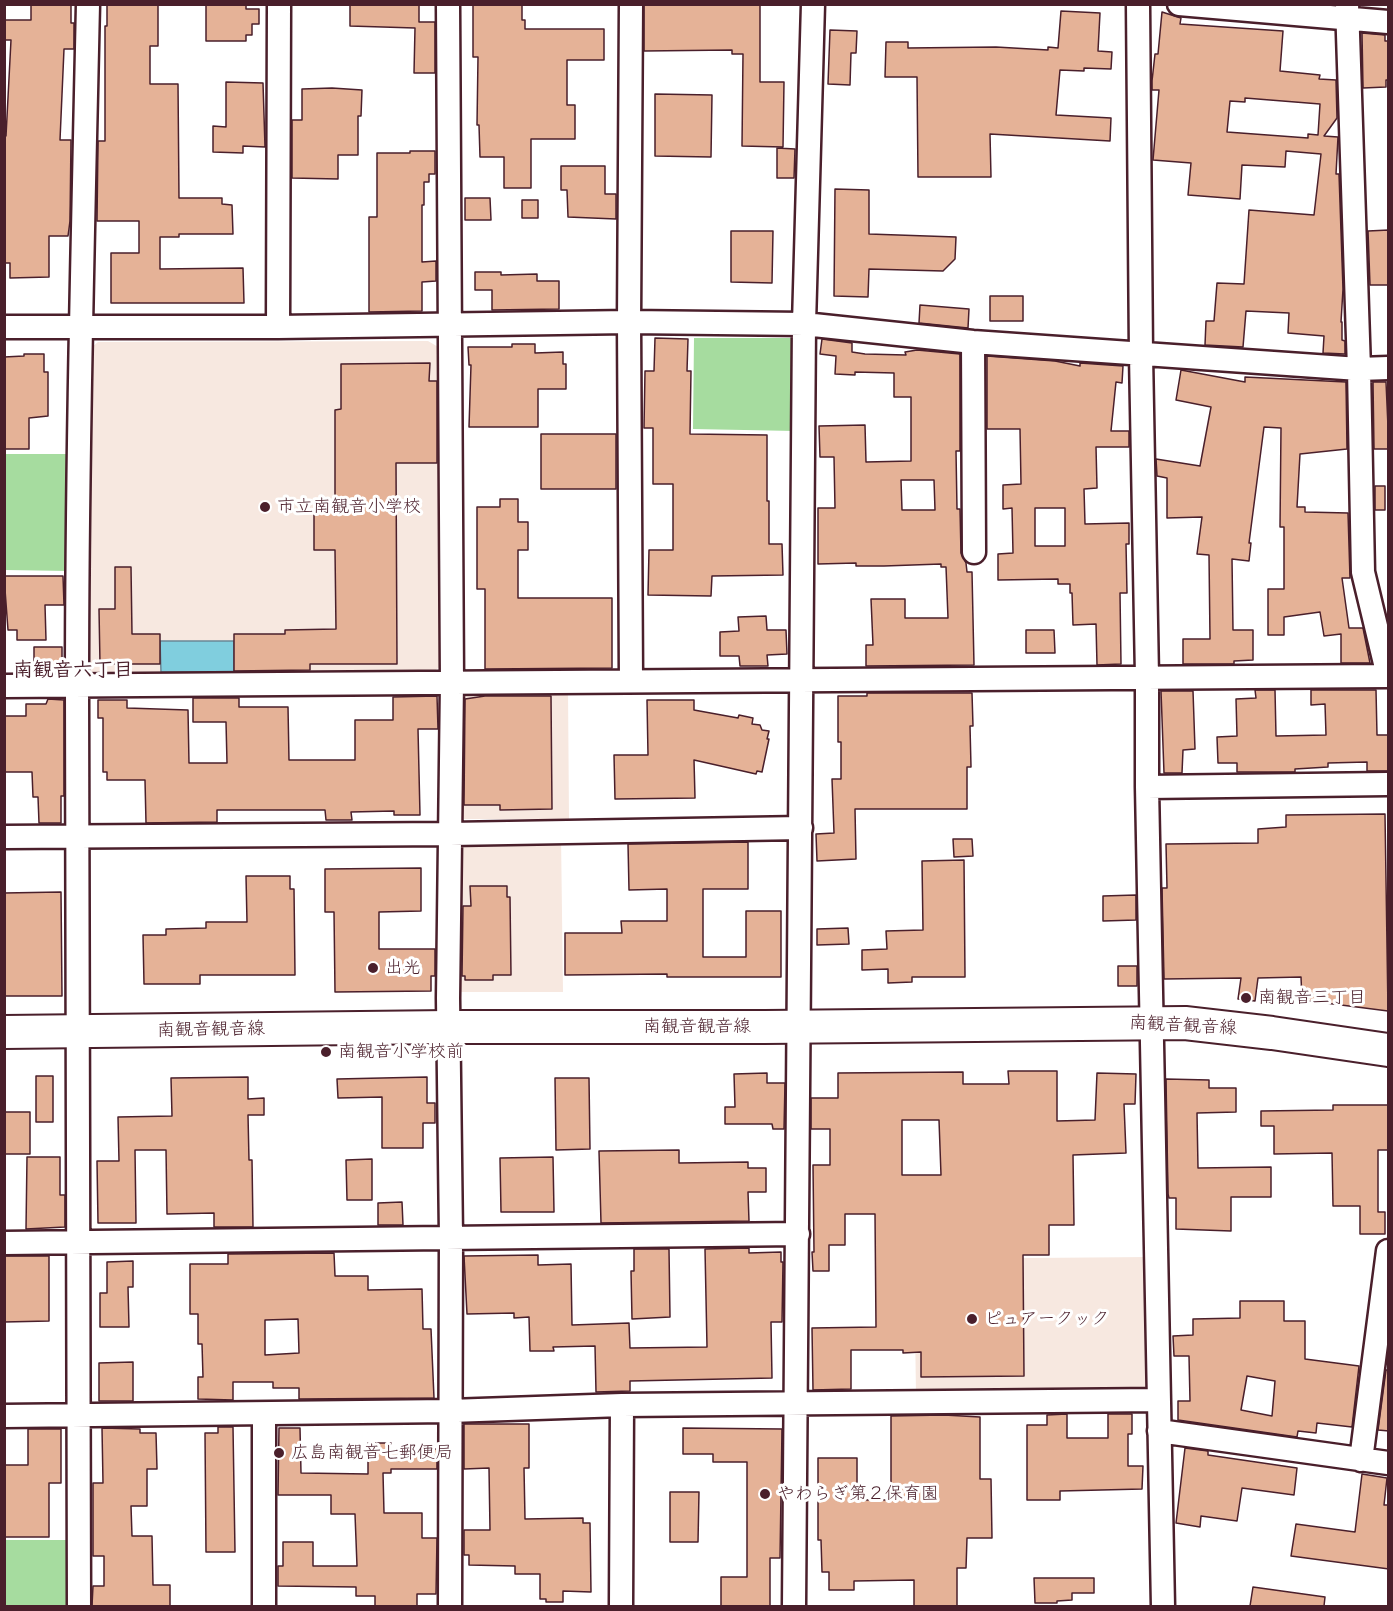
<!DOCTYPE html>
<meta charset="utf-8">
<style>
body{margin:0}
#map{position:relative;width:1393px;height:1611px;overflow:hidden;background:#fff;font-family:"Shantell Sans",sans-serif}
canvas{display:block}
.frame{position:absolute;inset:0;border:6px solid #4a1f2b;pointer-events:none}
</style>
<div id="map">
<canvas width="1393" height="1611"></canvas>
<div class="frame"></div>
</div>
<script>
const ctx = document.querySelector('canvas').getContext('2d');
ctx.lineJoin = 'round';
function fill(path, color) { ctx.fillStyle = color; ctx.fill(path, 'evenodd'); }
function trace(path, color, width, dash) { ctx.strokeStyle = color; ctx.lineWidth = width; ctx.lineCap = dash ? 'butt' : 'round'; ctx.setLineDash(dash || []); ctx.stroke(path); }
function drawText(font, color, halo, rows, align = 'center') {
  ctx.font = font + ' "Shantell Sans","Klee One",sans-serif'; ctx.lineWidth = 6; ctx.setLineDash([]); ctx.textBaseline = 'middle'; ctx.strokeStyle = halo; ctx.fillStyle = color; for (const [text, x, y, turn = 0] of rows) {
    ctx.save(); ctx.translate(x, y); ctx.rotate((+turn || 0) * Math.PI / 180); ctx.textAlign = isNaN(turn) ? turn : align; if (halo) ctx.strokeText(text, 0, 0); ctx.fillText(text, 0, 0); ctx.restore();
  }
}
fill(new Path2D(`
 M428,341L440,348L441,666L430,674L95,678L87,670L92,347L98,342Z
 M568,689L569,819H455L454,690Z
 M561,835L563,992H461L455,986L462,836Z
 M1148,1257L1150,1393L916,1395L914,1259Z`), '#f7e8e0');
fill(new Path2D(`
 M694,338H792L796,342L795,431L693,429Z
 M5,454H69V571L5,570Z
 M4,1540H70L69,1606H5Z`), '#a6dc9f');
const water = new Path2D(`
 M160,641H234V672H161Z`);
fill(water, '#80cede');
trace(water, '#6a8896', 1.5);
const building = new Path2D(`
 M31,4H71V23H74V49H64L60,140H71L70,221L68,236H49V277L10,278V263H4L5,136H6L11,40H4V20H31Z
 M107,4H158V46H150V84H178L179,198H222V204L232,205L233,234H179V237H160V269L243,268L244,303H111V253H139V221H97L98,141H105V26H107Z
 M206,4H246V9H259V24H252V35H246V41H206Z
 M350,4H419V22H435V73H414L415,28L350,26Z
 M473,4H522V20H525V29H604V60H567V105H575V139H531V188H504V157H480L479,125H477L478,57H473Z
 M644,4H760V82H784L783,147L742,146L743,54H732V50L644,51Z
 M1061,11L1100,13L1098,51L1112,52L1111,69L1084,68V71L1060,70L1056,115L1111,118L1110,141L990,134L991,177H918L917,77H885L886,42H908V48L996,47L1048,50V47L1058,48Z
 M1162,12L1181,18L1180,24L1283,31L1280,71L1320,75L1319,79L1336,80L1337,118L1324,136L1338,137L1336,174H1339L1343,289L1341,322H1342V340L1345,341V354L1323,353L1324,336L1288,333L1289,313L1246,311L1243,347L1205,345L1206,321H1214L1217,283L1244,284L1249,210L1314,215L1321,154L1286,151L1285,167L1242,165L1240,199L1188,195L1191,163L1153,160L1159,90H1152V81L1155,54H1158ZM1245,98L1320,104L1318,135L1308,134V138L1227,132L1230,101L1245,102Z
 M830,30L857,31L856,53H851L850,85L828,84Z
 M1362,33L1385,35V41H1389V80H1386V87L1363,88Z
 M226,82L263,83L265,147L243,146V153L213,152V126L226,127Z
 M332,88L362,90L361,116H358V155H338V179L292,178V120H302V89Z
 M655,94L712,95L711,157L655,156Z
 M777,148L795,149L794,178H777Z
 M410,151H435V174H429V182H424V205H422V262L436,261V281L422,282V311L369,312V217H377V153H410Z
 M561,166H605V194H616V219L568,217L567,190H561Z
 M835,189L869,190V234L956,237L955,259L943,271L869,269L868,297L834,296Z
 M465,198H490L491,220H465Z
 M522,200H538V218H522Z
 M1389,230V285H1370L1368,231Z
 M731,231H773L772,283L731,282Z
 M475,272H501V275L537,274V281H559V309L492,310V290H475Z
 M990,296H1023V321H990Z
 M920,305L969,309L968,328L919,323Z
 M655,338L688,339L687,371H691L690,434L767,435V501H769V544H782L783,575L712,576L711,596L648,595L649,550H673V484H653V428H644L645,371H654Z
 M822,339L852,343V352L865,354L906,355L905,352L917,350L960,354V451H956L957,509H960L961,553L966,563L967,572H972L974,665L866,666V645H873L871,599H905V618H948L946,567H941V564L884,566H856V563L818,564V508H835L834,457H820L819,426L865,425L866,462L911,461V397H894V373L855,372V375L835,374L836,356L820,354ZM901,480H934L935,510H902Z
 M512,344H535V353L563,352V364H566V389H538V427H469L471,365H469L468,347H512Z
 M24,354H44V372H48V416L29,418V449H4V357L24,356Z
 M987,356L1055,361L1080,366V363L1123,366L1122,383L1116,382L1111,431H1129V447H1096L1097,488L1084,489L1085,524L1129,523V544H1126L1127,593H1120L1121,664L1097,665L1096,624L1073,625L1072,593H1070V584H1058V579L998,580V554L1013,553L1012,508L1003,509V485L1021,484L1020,429H987ZM1035,508H1065V546H1035Z
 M430,363L429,381H437V463H396L397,664H310V670L234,671V634H285V630L336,629L335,550H314V510H335V410L341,409V364Z
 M1181,370L1245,382V377L1346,382L1347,449L1300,454L1297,507H1305V512L1348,513L1350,578H1342L1349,628H1363L1370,663H1341V634L1324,636L1320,612L1284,617V635H1268V589H1284V527H1280L1281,428L1264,427L1249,543H1251L1249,561L1232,559L1233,630H1253V660L1234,661V664H1183V639H1210L1209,555L1197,554L1202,517L1167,518V478L1157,476L1156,459L1200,466L1211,407L1176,400Z
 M1373,382H1386L1389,449H1374Z
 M541,434H616V489H541Z
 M1375,486H1385V510H1375Z
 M500,499H518V522H528V550H518V598H612V668L485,669V589H477V507H500Z
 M115,567H131L132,634H160V664H100L99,609H115Z
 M4,576H63L64,605H45L46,640H17V630H8Z
 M766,616L767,630H786L787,654L767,655L768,666H740L739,656H720V632L739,631L738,617Z
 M1026,630H1054L1055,653H1026Z
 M34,647H62V672L34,671Z
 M1255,690H1275L1276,736L1326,735L1325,704L1311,705V690H1376L1377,735H1389V771H1367V762L1328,763V767L1295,769V772H1237V763H1218L1217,737L1237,736L1236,699L1256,698Z
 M1161,691H1193L1195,749L1183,750L1182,773H1164Z
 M867,693H972L973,726H970L971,767H967V809H855L856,859L817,861L816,834L834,833L832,779H841V742H838V696H867Z
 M437,696L438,729H418L420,815H394V811L351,812L352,820H326L325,810H217V822L146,823L145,780H107V772H103V718H98V700H127V708L188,710L189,763H227L226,722H193V698H239V707H288L289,760H355V720H393V697Z
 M485,696H551L552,809L500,810V805H464L465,699Z
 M48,699L64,700V796H61V823H39L38,797H33L32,772H4L5,716H26V704H46Z
 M647,700H694V710L738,718L739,715L753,718L752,724L760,725L762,730L769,731L767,739H769L762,772L757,771L756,774L694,760L695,798L615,799L614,755H648Z
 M1385,814L1388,1011L1302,1000L1301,977L1258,978L1255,1001L1238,999L1241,978L1164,979L1162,888H1167L1166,844L1258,843V829L1286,827V815Z
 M953,839H972L973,856L954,857Z
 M748,842V889H703V957H746V911H781V977H667V974L565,975V933H622L621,921H667V889L629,890L628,844Z
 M964,860L965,977H912V982L888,983V969L862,970V950L887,949L886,931L923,930L922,861Z
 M421,868V911L379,912V949H435V976H431V991L335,992L334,912H325V869Z
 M246,876H290V889H294L295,975H200V984H144L143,935H166V929L206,928V922H247Z
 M470,886H507V897H510L511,975H493V980H465V976H462L463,906H471Z
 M61,892L62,996H4V893Z
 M1136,895V920L1103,921V896Z
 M848,928L849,944L817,945V929Z
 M1118,966H1137V986H1118Z
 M1008,1071H1057V1121L1095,1120L1097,1073L1136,1074L1135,1104H1124L1126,1153L1073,1155L1074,1225H1049V1255H1023L1024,1376L921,1377V1352L903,1353V1350H851V1389L813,1390L812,1328L876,1327L875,1214H845V1245H829V1271H813L812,1252H814L813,1165H830V1129H811V1098H838V1073L963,1072V1084H1009ZM902,1120H939L941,1175H902Z
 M767,1073V1083H785L784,1129H773L772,1124H725V1107H735L734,1074Z
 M36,1076H53V1122H36Z
 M248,1077V1099L264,1098V1115H248L249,1160H252L253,1227H214V1213L167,1214L166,1150H135L136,1223H98L97,1161H119L118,1117L172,1116L171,1078Z
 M427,1077V1103H435V1123H423V1148H382V1097L338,1098L337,1079Z
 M555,1078H589L590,1149L556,1150Z
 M1166,1079L1209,1080V1088H1236V1112L1197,1113L1198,1168L1271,1167V1197H1231V1231L1176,1229V1198H1169L1168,1194Z
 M1333,1105H1389V1150H1378V1212H1385V1234H1360V1206H1333L1332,1153L1274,1154V1126H1261V1111L1333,1110Z
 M4,1112H30V1154H4Z
 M679,1150V1163L748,1162V1168H766V1192H748L749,1221L601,1223L599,1151Z
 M27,1157H60V1195H65V1227L26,1229Z
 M553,1157L554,1212H501L500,1158Z
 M372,1159V1200H347L346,1160Z
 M402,1202L403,1225H378V1203Z
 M749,1248V1253L781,1252V1262H783L782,1322H771L772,1378L630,1381V1391L596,1392L595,1346L553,1347L554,1351H530L529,1317L514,1318V1313L467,1314L464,1256L538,1255V1265L571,1264L572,1325L629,1323L630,1348L707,1347L705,1249Z
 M634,1249H669L670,1317L632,1319L631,1271H634Z
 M334,1253L335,1276H368V1290L422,1289L423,1329H431L434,1398L299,1399V1388H273V1382H233V1400L198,1399V1377H203L202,1344H198V1314H190V1264H228V1254ZM298,1319L299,1353L265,1355V1320Z
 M4,1256H49V1321L4,1322Z
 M133,1261V1287H128L129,1327H100V1293H107V1262Z
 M1240,1301H1284V1321H1305V1359L1359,1366L1352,1427L1317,1423L1316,1433L1298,1431L1297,1437L1178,1420V1401H1190L1189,1356H1174L1173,1336L1193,1335V1319L1240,1318ZM1247,1376L1275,1381L1272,1416L1241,1410Z
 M133,1362V1401H99V1363Z
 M1386,1370H1389V1431L1378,1430Z
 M1067,1414V1438H1108V1414H1132V1434H1128V1466H1143L1142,1489L1060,1491V1500H1027V1425H1047V1415Z
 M944,1415L980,1417V1479H991L992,1538H967L966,1568H957V1606H914V1580L854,1581V1590H829V1572H822L821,1540H818V1458H857V1500H891V1416Z
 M464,1424H529V1468H524L525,1519L583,1518V1523H590L591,1592L563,1591V1602H546V1599H540V1574H515V1566L469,1565V1555H464V1530H490L489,1468L464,1469Z
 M218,1427H233L235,1552H206L205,1433H218Z
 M102,1428L140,1429V1433H156L157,1469H147V1506H131L132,1536H152L153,1585H170V1606H92L93,1586H104V1556H93V1483H103Z
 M279,1428H300L301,1473L368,1474V1443H391V1449H437V1469H391V1473H383L384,1513H422V1538H437L436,1594H417V1606H375V1596H356V1587L278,1586V1566H283V1542H313V1566H357L355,1514H331V1495H278Z
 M683,1428L782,1429L780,1558H770V1606H721V1577H747V1462H713V1454H683Z
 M28,1429H61V1483H49V1537H4V1465H28Z
 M1185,1448L1208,1451V1455L1297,1468L1294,1495L1242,1488L1237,1521L1201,1516L1200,1527L1176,1523Z
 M1362,1474L1387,1478L1384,1505H1389V1569L1291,1556L1296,1524L1355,1532Z
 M670,1492H699L698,1542H670Z
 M1034,1578H1094V1593H1072V1600L1057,1601V1603H1035Z
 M1253,1587L1325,1597L1324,1606H1250Z`);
fill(building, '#e5b297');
trace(building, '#4a1f2b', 1.5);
const minor = new Path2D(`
 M448,4L452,682L448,998L451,1237L450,1606
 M631,4L629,322L631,681
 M1138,4L1141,355L1147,677V787L1163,1606
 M1179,4L1388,22
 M1347,4L1359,369L1363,572L1388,676
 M4,327H278L629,322L804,324L973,342L1359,369L1388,368
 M278,327L279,4
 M973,342L974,552
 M4,686L1388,676
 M1147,787L1388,784
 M4,837L450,834L801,828
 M4,1243L798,1234
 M264,1414V1606
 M4,1416L450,1411L622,1405L1158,1400
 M1159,1431L1388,1463
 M1361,1460L1388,1251
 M79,1606C81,1301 77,995 77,689C77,461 83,232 88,4
 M621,1606L622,1405
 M794,1606L804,324L813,4`);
const secondary = new Path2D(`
 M4,1032L449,1027H765L1185,1023L1272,1033L1388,1050`);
trace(minor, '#4a1f2b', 27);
trace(secondary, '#4a1f2b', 36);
trace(minor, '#fff', 22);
trace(secondary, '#fff', 32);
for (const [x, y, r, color] of [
 [265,507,6,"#4a1f2b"],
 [373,968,6,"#4a1f2b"],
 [1246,998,6,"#4a1f2b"],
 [326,1052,6,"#4a1f2b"],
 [972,1319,6,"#4a1f2b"],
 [279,1453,6,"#4a1f2b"],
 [765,1494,6,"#4a1f2b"]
]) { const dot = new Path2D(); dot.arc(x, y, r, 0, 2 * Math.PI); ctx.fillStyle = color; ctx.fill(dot); trace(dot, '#fff', 2); }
drawText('18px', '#4a1f2b', '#fff', [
 ["市立南観音小学校",277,507],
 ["出光",385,968],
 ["南観音三丁目",1258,998],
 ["南観音小学校前",338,1052],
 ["ピュアークック",984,1319],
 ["広島南観音七郵便局",291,1453],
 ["やわらぎ第２保育園",777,1494]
], 'left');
drawText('18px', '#4a1f2b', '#fff', [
 ["南観音観音線",1183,1026,3],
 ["南観音観音線",697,1027],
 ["南観音観音線",211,1030,-1]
]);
drawText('bold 20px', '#4a1f2b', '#fff', [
 ["南観音六丁目",73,671]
]);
</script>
